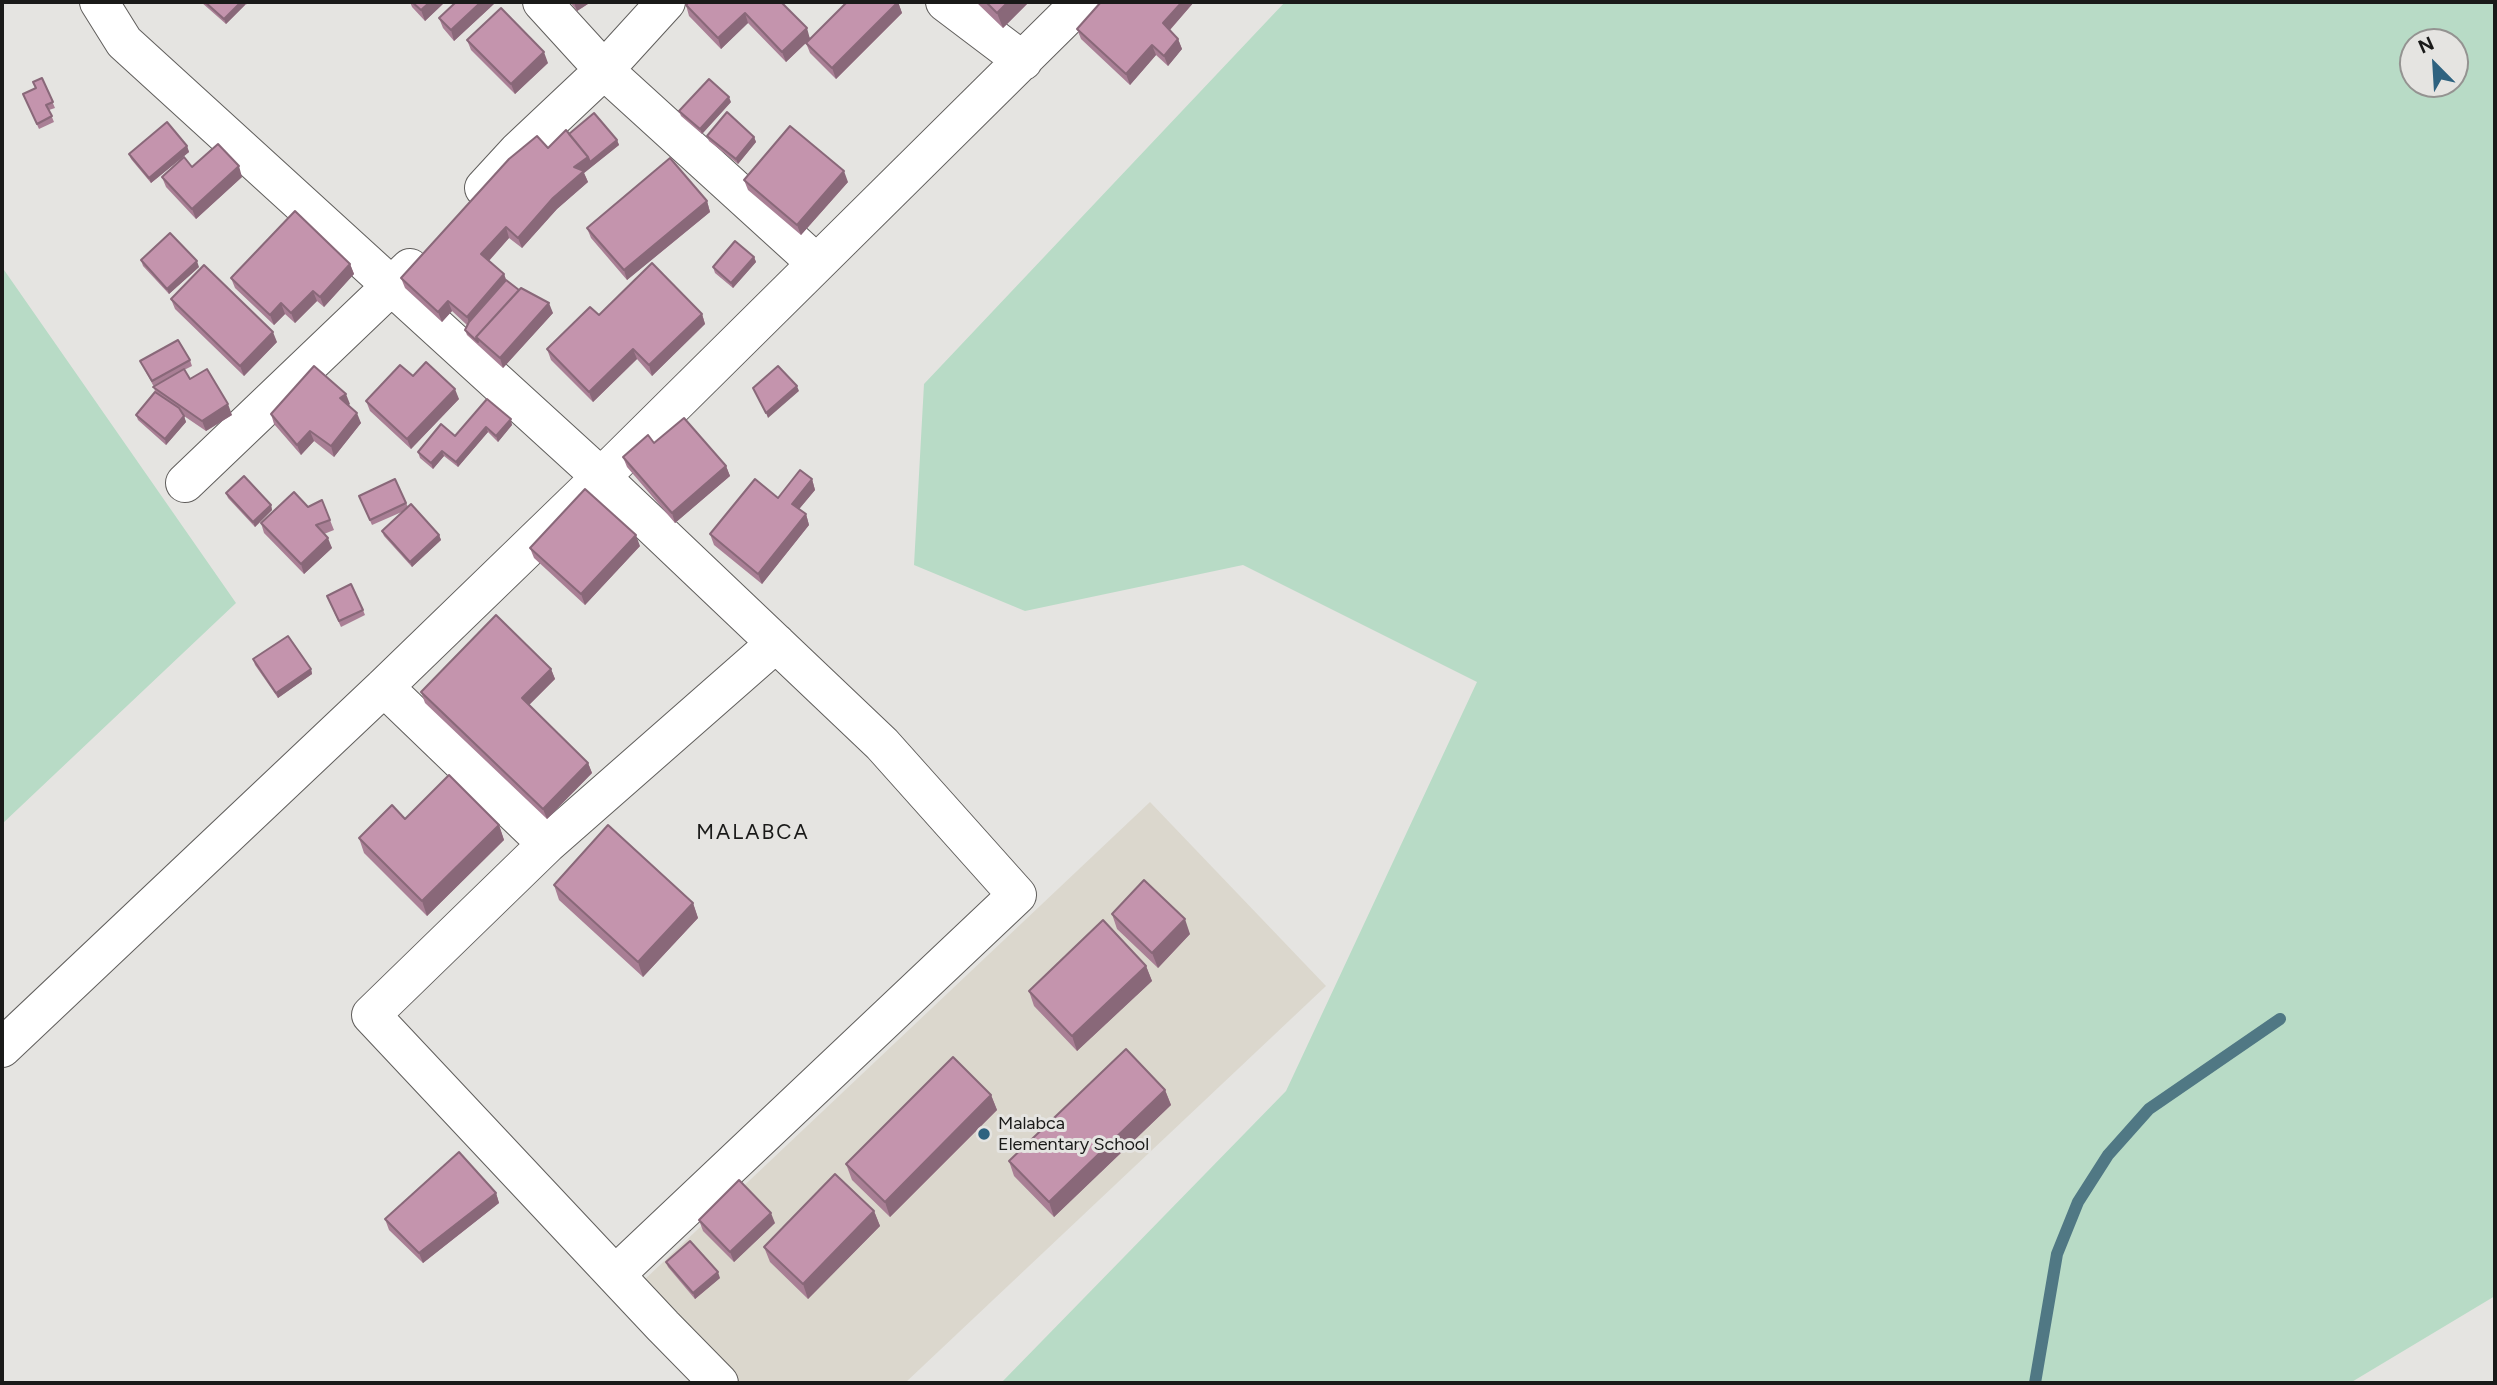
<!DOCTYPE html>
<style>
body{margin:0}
#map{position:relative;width:2497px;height:1385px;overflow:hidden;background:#e5e4e1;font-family:Figtree,sans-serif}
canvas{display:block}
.frame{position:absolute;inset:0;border:4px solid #1a1a19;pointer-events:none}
.north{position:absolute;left:2399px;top:28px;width:70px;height:70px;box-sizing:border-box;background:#e5e4e1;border:2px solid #949391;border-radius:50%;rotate:336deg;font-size:19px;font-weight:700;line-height:28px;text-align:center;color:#1a1a19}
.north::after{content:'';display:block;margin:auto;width:24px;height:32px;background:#2e627f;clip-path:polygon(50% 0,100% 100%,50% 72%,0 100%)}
</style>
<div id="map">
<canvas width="2497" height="1385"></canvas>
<div class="frame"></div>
<div class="north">N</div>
</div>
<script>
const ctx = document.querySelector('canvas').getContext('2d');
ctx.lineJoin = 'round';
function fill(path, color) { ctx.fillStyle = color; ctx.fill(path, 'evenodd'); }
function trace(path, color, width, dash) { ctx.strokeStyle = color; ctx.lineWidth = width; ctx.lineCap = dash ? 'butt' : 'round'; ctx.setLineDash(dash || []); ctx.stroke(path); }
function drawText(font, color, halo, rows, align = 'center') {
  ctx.font = font + ' Figtree,sans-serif'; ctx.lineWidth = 6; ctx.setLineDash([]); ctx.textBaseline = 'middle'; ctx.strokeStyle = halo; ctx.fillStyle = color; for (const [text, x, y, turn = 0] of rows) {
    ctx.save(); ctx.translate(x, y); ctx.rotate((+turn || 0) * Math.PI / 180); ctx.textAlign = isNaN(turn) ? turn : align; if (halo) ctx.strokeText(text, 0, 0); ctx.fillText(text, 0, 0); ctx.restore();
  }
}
fill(new Path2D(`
 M1150,802L1326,986L905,1383H738L642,1282Z`), '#dbd7cd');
fill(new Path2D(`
 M1285,2H2495V1296L2350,1383H1001L1286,1091L1477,682L1243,565L1025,611L914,565L924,384ZM2413,42H2455V84H2413Z
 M2,267L236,603L2,824Z`), '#b8dbc6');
trace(new Path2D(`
 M2035,1383L2057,1254L2078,1202L2108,1155L2149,1109L2280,1019`), '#507884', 12);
const minor = new Path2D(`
 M99,2L124,42L601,477L882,744L1017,895L615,1275
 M542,2L604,70L816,263
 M945,2L1023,61
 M484,188L518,151L604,70L666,2
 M185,483L410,268
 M384,687L547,844
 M2,1048L384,687L601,477L1081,2
 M719,1383L663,1326L371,1015L547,844L776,643`);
trace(minor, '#605e5c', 40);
trace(minor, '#fff', 38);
fill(new Path2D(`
 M201,2H251L245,5L226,24Z
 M410,2H445L425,21L412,7Z
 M456,2H494L495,3L454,41L443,28L439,18Z
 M570,2H591L577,11Z
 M781,2L810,38L898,2L902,13L836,79L810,53L806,43L786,62L748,23L721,49L689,16L686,5Z
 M976,2H1029L1003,28Z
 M1101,2H1194L1170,30L1178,39L1182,49L1168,66L1156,55L1130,85L1081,39L1077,29Z
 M467,40L548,63L515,94L471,50Z
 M42,78L55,108L49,110L54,122L39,129L25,99L36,88Z
 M731,102L702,134L681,116L679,111Z
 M569,134L617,140L619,145L584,173L588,182L557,209L522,248L509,238L489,261L504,274L506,280L519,290L553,313L503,368L467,335L465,330L467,325L452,311L442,322L405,288L401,278L548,148Z
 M707,136L754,137L756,142L738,164L709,141Z
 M187,146L189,152L151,183L131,159L129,154Z
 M192,167L242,177L196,219L166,187L162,177Z
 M744,180L848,182L801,235L748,190Z
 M707,201L710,212L627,280L591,238L587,228Z
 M754,257L756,262L733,288L715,273L713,267Z
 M141,260L199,267L169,294L143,266Z
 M350,264L354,274L324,307L317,301L295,323L285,314L274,325L235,288L231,278Z
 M171,299L277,342L244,376L175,309Z
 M702,314L705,324L652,376L637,359L593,402L551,360L547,349L599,315Z
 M190,360L192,366L184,370L190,379L232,415L206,431L184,416L186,422L166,445L138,420L136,415L155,392L154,387L140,361Z
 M413,376L459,399L411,449L370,411L366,401Z
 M487,399L512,425L498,442L488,432L458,467L444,456L433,469L420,458L418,452L455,436Z
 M350,404L348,405L361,423L334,457L314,441L301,455L274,424L271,414Z
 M654,443L726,466L730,476L675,523L627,467L623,457Z
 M395,479L408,507L439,535L441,540L412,567L384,536L382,531L404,511L372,525L359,496Z
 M812,479L815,490L799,509L806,514L809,525L762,584L714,545L710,534Z
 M226,493L271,505L272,510L255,527L228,498Z
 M322,500L334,530L324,534L332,548L304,574L264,533L261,523L308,507Z
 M640,546L585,605L534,558L530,548Z
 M329,601L363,610L365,615L341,627Z
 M253,659L311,669L312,674L278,698L255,665Z
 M551,669L555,679L529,705L588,763L592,773L547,819L425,703L421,692Z
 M405,819L499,825L504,840L427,916L364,853L359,838Z
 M554,885L693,903L698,918L643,977L559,900Z
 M1112,914L1190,934L1158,968L1117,929Z
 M1146,966L1152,981L1077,1051L1034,1006L1029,991Z
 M1165,1090L1171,1105L1054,1217L1014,1176L1009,1161Z
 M991,1095L997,1110L890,1217L852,1180L846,1164Z
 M496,1193L499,1203L423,1263L389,1230L385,1219Z
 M874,1211L880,1226L808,1299L770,1262L764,1247Z
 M699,1220L775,1223L734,1262L703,1231Z
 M666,1262L720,1278L695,1299L668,1267Z`), '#a97f95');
fill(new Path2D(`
 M241,2H244L245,5L226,24L224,19Z
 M430,2H445L425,21L421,10Z
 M481,2H494L495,3L454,41L451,30Z
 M574,2H591L577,11Z
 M898,2L902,13L836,79L832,68Z
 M1008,2H1029L1003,28L997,13Z
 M1182,2H1194L1167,33L1163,23Z
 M745,13L748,23L721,49L718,38Z
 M807,28L810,39L786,62L782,52Z
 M1178,39L1182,49L1168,66L1164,56Z
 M1152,45L1156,55L1130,85L1126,74Z
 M544,52L548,63L515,94L511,84Z
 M729,97L731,102L702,134L700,129Z
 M754,137L756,142L738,164L736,159Z
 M617,140L619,145L584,173L588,182L557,209L522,248L518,238L574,167L588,157Z
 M187,146L189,152L151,183L149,178Z
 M239,166L242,177L196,219L192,209Z
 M844,171L848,182L801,235L797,225Z
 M707,201L710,212L627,280L624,270Z
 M506,227L509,238L485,265L481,254Z
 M754,257L756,262L733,288L731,283Z
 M197,261L199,267L169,294L167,289Z
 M350,264L354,274L324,307L320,297Z
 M504,274L508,285L471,328L467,317Z
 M313,291L317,301L295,323L291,313Z
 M448,301L452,311L442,322L438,312Z
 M281,303L285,314L274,325L270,315Z
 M549,303L553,313L503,368L500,358Z
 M702,314L705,324L652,376L649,365Z
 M273,332L277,342L244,376L240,366Z
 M633,349L637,359L593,402L589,392Z
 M797,386L799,391L768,418L766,413Z
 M455,389L459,399L411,449L407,439Z
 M346,394L350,404L344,409L340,398Z
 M228,404L232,415L206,431L202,421Z
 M357,413L361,423L334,457L331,446Z
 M184,416L186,422L166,445L165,439Z
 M511,419L512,425L498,442L496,436Z
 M486,427L488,432L458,467L456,462Z
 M310,431L314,441L301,455L297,445Z
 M442,451L444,456L433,469L431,463Z
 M726,466L730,476L675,523L672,513Z
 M812,479L815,490L795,514L792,504Z
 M271,505L272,510L255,527L253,522Z
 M806,514L809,525L762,584L758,574Z
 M439,535L441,540L412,567L410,562Z
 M636,535L640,546L585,605L581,594Z
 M328,538L332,548L304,574L301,564Z
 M311,669L312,674L278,698L276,693Z
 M551,669L555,679L526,708L522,698Z
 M588,763L592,773L547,819L543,809Z
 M499,825L504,840L427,916L422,901Z
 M693,903L698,918L643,977L638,962Z
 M1185,919L1190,934L1158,968L1152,953Z
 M1146,966L1152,981L1077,1051L1072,1036Z
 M1165,1090L1171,1105L1054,1217L1049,1202Z
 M991,1095L997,1110L890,1217L885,1202Z
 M496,1193L499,1203L423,1263L419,1253Z
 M874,1211L880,1226L808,1299L803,1284Z
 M771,1213L775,1223L734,1262L730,1252Z
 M718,1272L720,1278L695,1299L693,1293Z`), '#896879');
const building = new Path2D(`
 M205,2H241L224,19Z
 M412,2H430L421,10Z
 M456,2H481L451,30L439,18Z
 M689,2H781L807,28L782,52L745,13L718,38L686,5Z
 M847,2H898L832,68L806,43Z
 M986,2H1008L997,13Z
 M1101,2H1182L1163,23L1178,39L1164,56L1152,45L1126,74L1077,29Z
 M501,8L544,52L511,84L467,40Z
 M42,78L53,102L46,105L52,116L37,124L23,94L36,88L33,82Z
 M709,79L729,97L700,129L679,111Z
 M727,112L754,137L736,159L707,136Z
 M594,113L617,140L590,162L588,157L569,134Z
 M167,122L187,146L149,178L129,154Z
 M790,126L844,171L797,225L744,180Z
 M566,130L588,157L574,167L584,171L553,198L518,238L506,227L481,254L504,274L467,317L448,301L438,312L401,278L509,159L537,136L548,148Z
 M218,144L239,166L192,209L162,177L184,157L192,167Z
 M670,158L707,201L624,270L587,228Z
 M295,211L350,264L320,297L313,291L291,313L281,303L270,315L231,278Z
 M170,233L197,261L167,289L141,260Z
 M735,241L754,257L731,283L713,267Z
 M652,263L702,314L649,365L633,349L589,392L547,349L590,307L599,315Z
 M204,265L273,332L240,366L171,299Z
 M506,280L519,290L476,337L478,342L465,330L469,322Z
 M521,288L549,303L500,358L476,337Z
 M178,340L190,360L152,381L140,361Z
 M426,362L455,389L407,439L366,401L400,365L413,376Z
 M314,366L346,394L340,398L357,413L331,446L310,431L297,445L271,414Z
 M778,366L797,386L766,413L753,388Z
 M184,369L190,379L207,369L228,404L202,421L153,387Z
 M155,392L179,408L184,416L165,439L136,415Z
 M487,399L511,419L496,436L486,427L456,462L442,451L431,463L418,452L441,424L455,436Z
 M684,418L726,466L672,513L623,457L648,435L654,443Z
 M800,470L812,479L792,504L806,514L758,574L710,534L755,479L778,498Z
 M244,476L271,505L253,522L226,493Z
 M395,479L406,503L370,520L359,496Z
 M585,489L636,535L581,594L530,548Z
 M294,492L308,507L322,500L330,520L316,525L328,538L301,564L261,523Z
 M411,504L439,535L410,562L382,531Z
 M351,584L363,610L339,621L327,596Z
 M496,615L551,669L522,698L588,763L543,809L421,692Z
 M288,636L311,669L276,693L253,659Z
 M449,775L499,825L422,901L359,838L392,805L405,819Z
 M608,825L693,903L638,962L554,885Z
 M1144,880L1185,919L1152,953L1112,914Z
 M1103,920L1146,966L1072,1036L1029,991Z
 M1126,1049L1165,1090L1049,1202L1009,1161Z
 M953,1057L991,1095L885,1202L846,1164Z
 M459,1152L496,1193L419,1253L385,1219Z
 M835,1174L874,1211L803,1284L764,1247Z
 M739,1180L771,1213L730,1252L699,1220Z
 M690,1241L718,1272L693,1293L666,1262Z`);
fill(building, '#c494ad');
trace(building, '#896879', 2);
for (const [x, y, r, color] of [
 [984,1134,7,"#2e627f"]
]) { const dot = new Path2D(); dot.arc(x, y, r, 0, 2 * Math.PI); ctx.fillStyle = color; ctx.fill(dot); trace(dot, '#e5e4e1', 2.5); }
drawText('18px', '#1a1a19', '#e5e4e1', [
 ["Malabca",998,1124],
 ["Elementary School",998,1145]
], 'left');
ctx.letterSpacing = '2px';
drawText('21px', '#1a1a19', '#e5e4e1', [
 ["MALABCA",753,833]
]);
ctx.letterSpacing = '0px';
</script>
